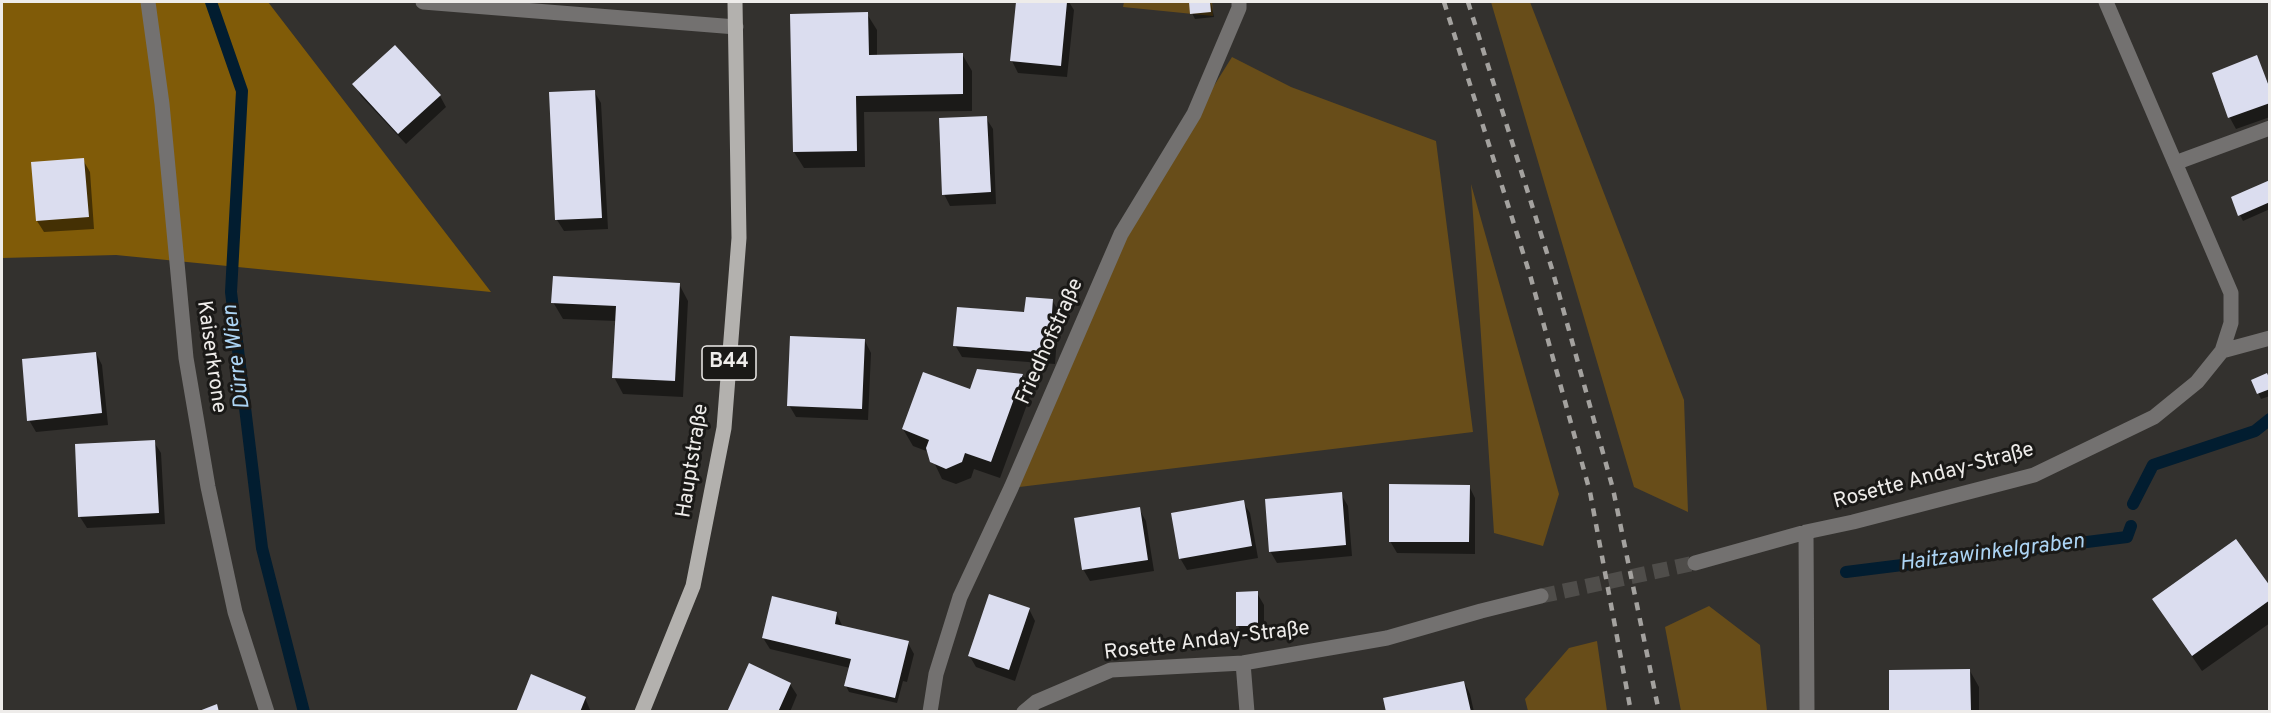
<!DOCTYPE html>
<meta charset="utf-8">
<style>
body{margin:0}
#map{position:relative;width:2271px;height:713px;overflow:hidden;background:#33312e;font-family:Overpass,sans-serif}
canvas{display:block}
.frame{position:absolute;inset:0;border:3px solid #eeecea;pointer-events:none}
</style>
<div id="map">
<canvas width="2271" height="713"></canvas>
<div class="frame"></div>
</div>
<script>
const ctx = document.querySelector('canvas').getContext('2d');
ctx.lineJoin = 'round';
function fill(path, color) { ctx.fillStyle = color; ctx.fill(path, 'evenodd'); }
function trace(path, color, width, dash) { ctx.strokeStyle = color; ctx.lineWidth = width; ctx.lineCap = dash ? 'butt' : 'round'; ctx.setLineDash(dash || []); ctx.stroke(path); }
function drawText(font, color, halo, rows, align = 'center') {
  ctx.font = font + ' Overpass,sans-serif'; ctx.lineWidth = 6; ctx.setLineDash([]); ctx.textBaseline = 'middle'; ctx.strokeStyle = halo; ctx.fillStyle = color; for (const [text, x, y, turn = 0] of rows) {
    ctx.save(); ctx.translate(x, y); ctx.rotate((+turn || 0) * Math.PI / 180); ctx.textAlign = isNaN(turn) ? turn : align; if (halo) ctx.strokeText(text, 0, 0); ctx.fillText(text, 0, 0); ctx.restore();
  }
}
fill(new Path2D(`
 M1124,2H1212L1213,16L1123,7Z
 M1491,2H1530L1684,400L1688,512L1634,487Z
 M1232,57L1291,87L1436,141L1473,432L1011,488L1121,234Z
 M1471,184L1559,494L1543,546L1494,533Z
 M1709,606L1760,645L1767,711H1681L1665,627Z
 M1597,641L1607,711H1528L1525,699L1569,648Z`), '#684d19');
fill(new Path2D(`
 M2,2H268L491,292L116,255L2,258Z`), '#805b08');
fill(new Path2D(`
 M1017,2H1069L1074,10L1067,77L1018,73L1012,61Z
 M1190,2H1211L1214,17L1195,19L1192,13Z
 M867,14L877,30V56L962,54L972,71V111L864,112L865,167L804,168L794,152Z
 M2256,57L2270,87V117L2236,129L2230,118L2213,74Z
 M354,84L440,96L446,107L406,144L361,96Z
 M594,91L601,103L608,229L564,231L557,220Z
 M986,118L993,129L996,204L950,206L944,194Z
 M83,160L90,172L94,229L44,232L37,221Z
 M2270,182V209L2243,221L2240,215Z
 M679,284L688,301L683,397L623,394L614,377L617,321L563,319L553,302Z
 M1052,300L1059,312L1055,364L962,357L955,345Z
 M865,341L871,353L868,420L796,417L789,405Z
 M96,353L102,365L108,425L36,432L29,420Z
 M1022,375L1032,391L1000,478L974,469L971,478L956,484L942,479L929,452L913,446L903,429L971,391Z
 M2253,381H2270V396L2261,399Z
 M154,442L161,453L165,524L87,528L80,517Z
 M1469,486L1475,498V554L1397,553L1390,541Z
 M1341,494L1348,506L1352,556L1277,563L1270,551Z
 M1243,502L1250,513L1258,558L1187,570L1180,558Z
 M1139,509L1146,521L1154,571L1090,581L1083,569Z
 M2270,589V623L2202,671L2153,600Z
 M1257,593L1264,605V637H1245L1238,626Z
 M1029,609L1035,621L1015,681L976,667L969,655Z
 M836,613L843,627L908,643L914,654L907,682L903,681L897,703L849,692L846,686L850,668L770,649L763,638Z
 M1970,671L1979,687V712H1890Z
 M1464,682L1470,694L1474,712H1387Z
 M790,684L797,695L790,712H728Z
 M585,698L591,712H517Z`), '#0007');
trace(new Path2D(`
 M211,2L242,91L231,292L262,548L304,712
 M2133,504L2153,465L2255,431L2270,419
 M1846,572L2127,537L2131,526`), '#021d30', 12);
fill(new Path2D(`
 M1016,2H1067L1061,66L1010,61Z
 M1189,2H1210L1211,12L1190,14Z
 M868,12L869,55L963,53V94L856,96L857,151L793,152L790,14Z
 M395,45L441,95L398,134L352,84Z
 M2257,55L2270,89V103L2228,118L2212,73Z
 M595,90L602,218L555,220L549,92Z
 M987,116L991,192L942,195L939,118Z
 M84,158L89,217L36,221L31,162Z
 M2270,180V202L2238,216L2231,197Z
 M553,276L680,283L675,381L612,378L616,306L551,303Z
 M1026,297L1053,299L1049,353L953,346L957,307L1024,312Z
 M790,336L865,339L862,409L787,406Z
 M96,352L102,413L27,421L22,359Z
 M977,369L1023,374L991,462L965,453L962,462L946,469L930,462L926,448L929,440L902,429L923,372L970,389Z
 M2267,373L2270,380V389L2257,394L2251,380Z
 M155,440L159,513L78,517L75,444Z
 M1389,484L1470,485L1469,542H1389Z
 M1342,492L1346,545L1269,552L1265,499Z
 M1244,500L1252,546L1179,559L1171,513Z
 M1140,507L1148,560L1082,570L1074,518Z
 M2236,539L2270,586V600L2192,656L2152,599Z
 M1258,591V626H1236V592Z
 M989,594L1030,608L1009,670L968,656Z
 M772,596L837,612L835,624L909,641L895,698L844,686L851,659L762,638Z
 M749,663L791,683L778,712H727Z
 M1970,669L1971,712H1889V670Z
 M531,674L586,697L580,712H516Z
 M1464,681L1471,712H1386L1383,698Z
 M217,704L219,712H199V711Z`), '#dbddef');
trace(new Path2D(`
 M1541,596L1695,563`), '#4f4d4a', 15, [15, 8]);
trace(new Path2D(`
 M148,2L162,104L186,358L208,487L235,612L267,712
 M423,2L736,27
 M2175,163L2270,128
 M2222,351L2270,338
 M1806,532L1807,712
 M1695,563L1806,532L1853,522L2034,475L2154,417L2197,382L2222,351L2231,323V293L2106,2
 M1243,663L1247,712
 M930,712L936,674L960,597L1011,488L1121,234L1194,114L1239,8V2
 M1024,712L1036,702L1111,670L1243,663L1387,638L1481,611L1541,596`), '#737170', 15);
trace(new Path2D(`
 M642,712L693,586L724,428L739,238L735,2`), '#b3b1ae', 15);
trace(new Path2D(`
 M1444,2L1530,275L1590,492L1631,712
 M1468,2L1552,269L1613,489L1659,712`), '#a4a29f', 4.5, [8, 8]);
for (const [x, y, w] of [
 [729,363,54]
]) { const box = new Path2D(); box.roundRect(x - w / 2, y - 17, w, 34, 4.5); ctx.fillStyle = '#1a1917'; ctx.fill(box); trace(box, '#eeecea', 1.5); }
drawText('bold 20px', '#eeecea', null, [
 ["B44",729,363]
]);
drawText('21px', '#eeecea', '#1a1917', [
 ["Friedhofstraße",1051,342,-66],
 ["Kaiserkrone",210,357,82],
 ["Hauptstraße",694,461,-81],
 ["Rosette Anday-Straße",1934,477,-15],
 ["Rosette Anday-Straße",1207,642,-7]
]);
drawText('italic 22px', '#acd4f4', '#1a1917', [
 ["Dürre Wien",238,357,-97],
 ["Haitzawinkelgraben",1992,554,-7]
]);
</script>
